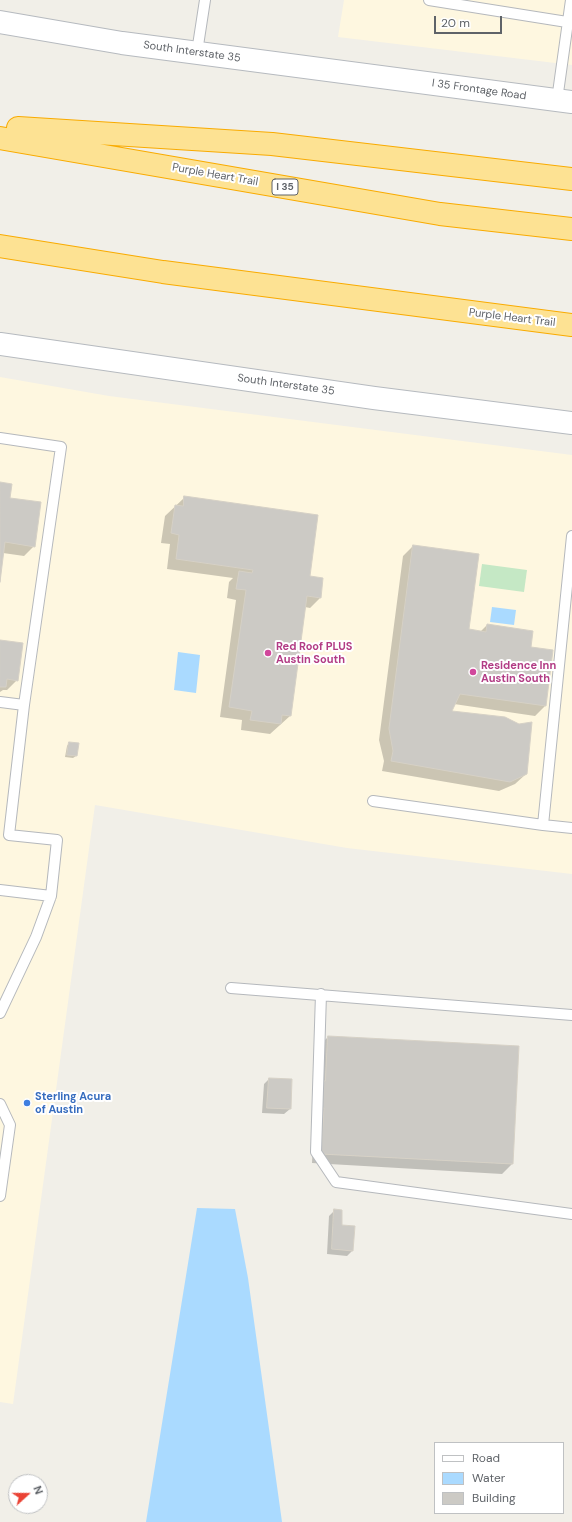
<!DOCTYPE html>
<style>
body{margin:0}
#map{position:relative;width:572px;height:1522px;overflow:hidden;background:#f1efe8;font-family:"DM Sans",sans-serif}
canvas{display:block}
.legend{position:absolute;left:434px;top:1442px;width:130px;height:72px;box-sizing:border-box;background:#fff;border:1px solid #bfc1c3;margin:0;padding:5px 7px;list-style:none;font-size:12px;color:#5f6368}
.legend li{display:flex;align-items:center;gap:8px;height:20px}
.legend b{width:20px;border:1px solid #bfc1c3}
.north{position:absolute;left:8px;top:1474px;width:40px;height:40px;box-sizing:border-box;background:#fff;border:1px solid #bfc1c3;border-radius:50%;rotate:69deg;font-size:11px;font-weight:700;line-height:16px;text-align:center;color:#5f6368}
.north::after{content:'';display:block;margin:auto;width:14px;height:18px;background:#ea4335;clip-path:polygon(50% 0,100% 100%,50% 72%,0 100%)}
.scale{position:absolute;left:434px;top:16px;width:68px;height:18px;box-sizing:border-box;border:2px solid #5f6368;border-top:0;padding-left:5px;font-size:12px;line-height:14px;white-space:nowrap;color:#5f6368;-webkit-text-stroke:3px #fff;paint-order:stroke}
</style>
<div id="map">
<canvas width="572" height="1522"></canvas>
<ul class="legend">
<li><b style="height:5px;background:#fff"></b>Road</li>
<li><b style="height:11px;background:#aadaff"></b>Water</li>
<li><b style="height:11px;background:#cccac5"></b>Building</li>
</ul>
<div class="north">N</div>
<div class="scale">20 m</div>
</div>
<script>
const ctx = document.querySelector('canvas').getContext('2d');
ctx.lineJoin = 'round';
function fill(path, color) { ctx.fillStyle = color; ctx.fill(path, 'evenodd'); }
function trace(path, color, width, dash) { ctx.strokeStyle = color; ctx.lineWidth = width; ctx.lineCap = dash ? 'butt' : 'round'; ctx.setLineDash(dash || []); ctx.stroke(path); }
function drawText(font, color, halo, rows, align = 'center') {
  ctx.font = font + ' "DM Sans",sans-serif'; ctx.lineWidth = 4; ctx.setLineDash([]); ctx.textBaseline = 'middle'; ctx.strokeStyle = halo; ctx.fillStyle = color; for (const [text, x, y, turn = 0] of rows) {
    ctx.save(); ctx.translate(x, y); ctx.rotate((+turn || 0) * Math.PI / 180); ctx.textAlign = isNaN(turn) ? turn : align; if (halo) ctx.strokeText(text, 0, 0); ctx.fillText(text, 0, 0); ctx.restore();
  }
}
fill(new Path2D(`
 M344,0H572V65L338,37Z
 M0,377L109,396L572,455V874L347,848L95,805L13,1404L0,1402Z`), '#fef7e0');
fill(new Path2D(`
 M482,564L527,570L524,592L479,586Z`), '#c5e8c5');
fill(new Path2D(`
 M492,607L516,610L514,625L490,622Z
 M178,652L200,655L196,693L174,690Z
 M197,1208L235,1209L248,1278L282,1522H146Z`), '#aadaff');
fill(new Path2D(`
 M0,483L34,546L24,556L3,553L0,574Z
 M184,498L309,577L320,598L310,608L305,607L290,716L270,734L241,730L242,720L220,717L236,600L227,598L229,582L233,578L167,569L170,544L161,543L165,516Z
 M413,546L468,630L480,632L487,625L530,648L545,706L535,716L454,704L450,712L519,725L526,774L515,784L499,791L382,771L384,761L379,740L403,556Z
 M0,641L17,680L7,690H3L0,692Z
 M69,743L76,756L73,758L65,757L67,746Z
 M328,1037L512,1164L502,1174L312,1163L314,1118H312L318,1047Z
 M269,1079L291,1080L290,1109L284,1114L262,1113L264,1084Z
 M335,1210L353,1250L347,1256L327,1254L329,1216Z`), '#0003');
const building = new Path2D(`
 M0,482L12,484L10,498L41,502L35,547L5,542L0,582Z
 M184,496L318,515L310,576L323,578L321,598L307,596L291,716L282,715L281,724L250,720L252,711L229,707L246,590L236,589L239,571L252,573L253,570L176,559L179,535L171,533L175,505L183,506Z
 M413,545L479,554L469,629L486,632L487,624L533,631L531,647L553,650L546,706L460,694L452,711L505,717L519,724L532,722L527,774L510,782L391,761L393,751L389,729Z
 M0,640L23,643L18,681L7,679L6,687H0Z
 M69,742L79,743L77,756L67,755Z
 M328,1036L519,1046L513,1164L321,1154L324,1108H321L323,1081H325Z
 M269,1078L292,1079L291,1109L267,1108Z
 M334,1209L342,1210V1225L355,1226L353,1251L332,1249Z`);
fill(building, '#cccac5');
trace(building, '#d6d1c6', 1);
const lane = new Path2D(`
 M429,0L567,22
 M197,52L205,0
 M557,100L571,0
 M0,438L61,447L24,705L9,835L57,840L51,896L0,890
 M572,536L543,825L572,828
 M0,702L24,705
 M373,801L543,825
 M231,988L572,1015
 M321,994L316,1152L336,1182L572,1214
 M0,1013L36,937L51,896
 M0,1104L10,1125L0,1196`);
const secondary = new Path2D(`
 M0,22L122,43L572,102
 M0,344L374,398L572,423`);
const highway = new Path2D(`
 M18,128L272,144L572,179
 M0,138L440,214L572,229
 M0,246L163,272L572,325`);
trace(lane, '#b5b8bc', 12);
trace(secondary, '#b6babf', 24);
trace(highway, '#f9ab00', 24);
trace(lane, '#fff', 10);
trace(secondary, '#fff', 22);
trace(highway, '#fde293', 22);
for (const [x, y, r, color] of [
 [268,653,4,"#d1479c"],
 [473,672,4,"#d1479c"],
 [27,1103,4,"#3f7fe0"]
]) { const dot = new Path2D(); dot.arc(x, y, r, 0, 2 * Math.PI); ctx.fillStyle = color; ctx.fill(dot); trace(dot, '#fff', 1.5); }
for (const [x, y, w] of [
 [285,187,26]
]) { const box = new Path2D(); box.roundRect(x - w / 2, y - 8, w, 16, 3); ctx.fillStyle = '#fff'; ctx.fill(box); trace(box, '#5f6368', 1); }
drawText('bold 10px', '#5f6368', null, [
 ["I 35",285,187]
]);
drawText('11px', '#5f6368', '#fff', [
 ["South Interstate 35",192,52,8],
 ["I 35 Frontage Road",479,90,8],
 ["Purple Heart Trail",215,175,10],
 ["Purple Heart Trail",512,318,7],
 ["South Interstate 35",286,385,8]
]);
drawText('bold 11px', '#b23c85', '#fff', [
 ["Red Roof PLUS",276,647],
 ["Austin South",276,660],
 ["Residence Inn",481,666],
 ["Austin South",481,679]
], 'left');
drawText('bold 11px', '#366cbe', '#fff', [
 ["Sterling Acura",35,1097],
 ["of Austin",35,1110]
], 'left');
</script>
